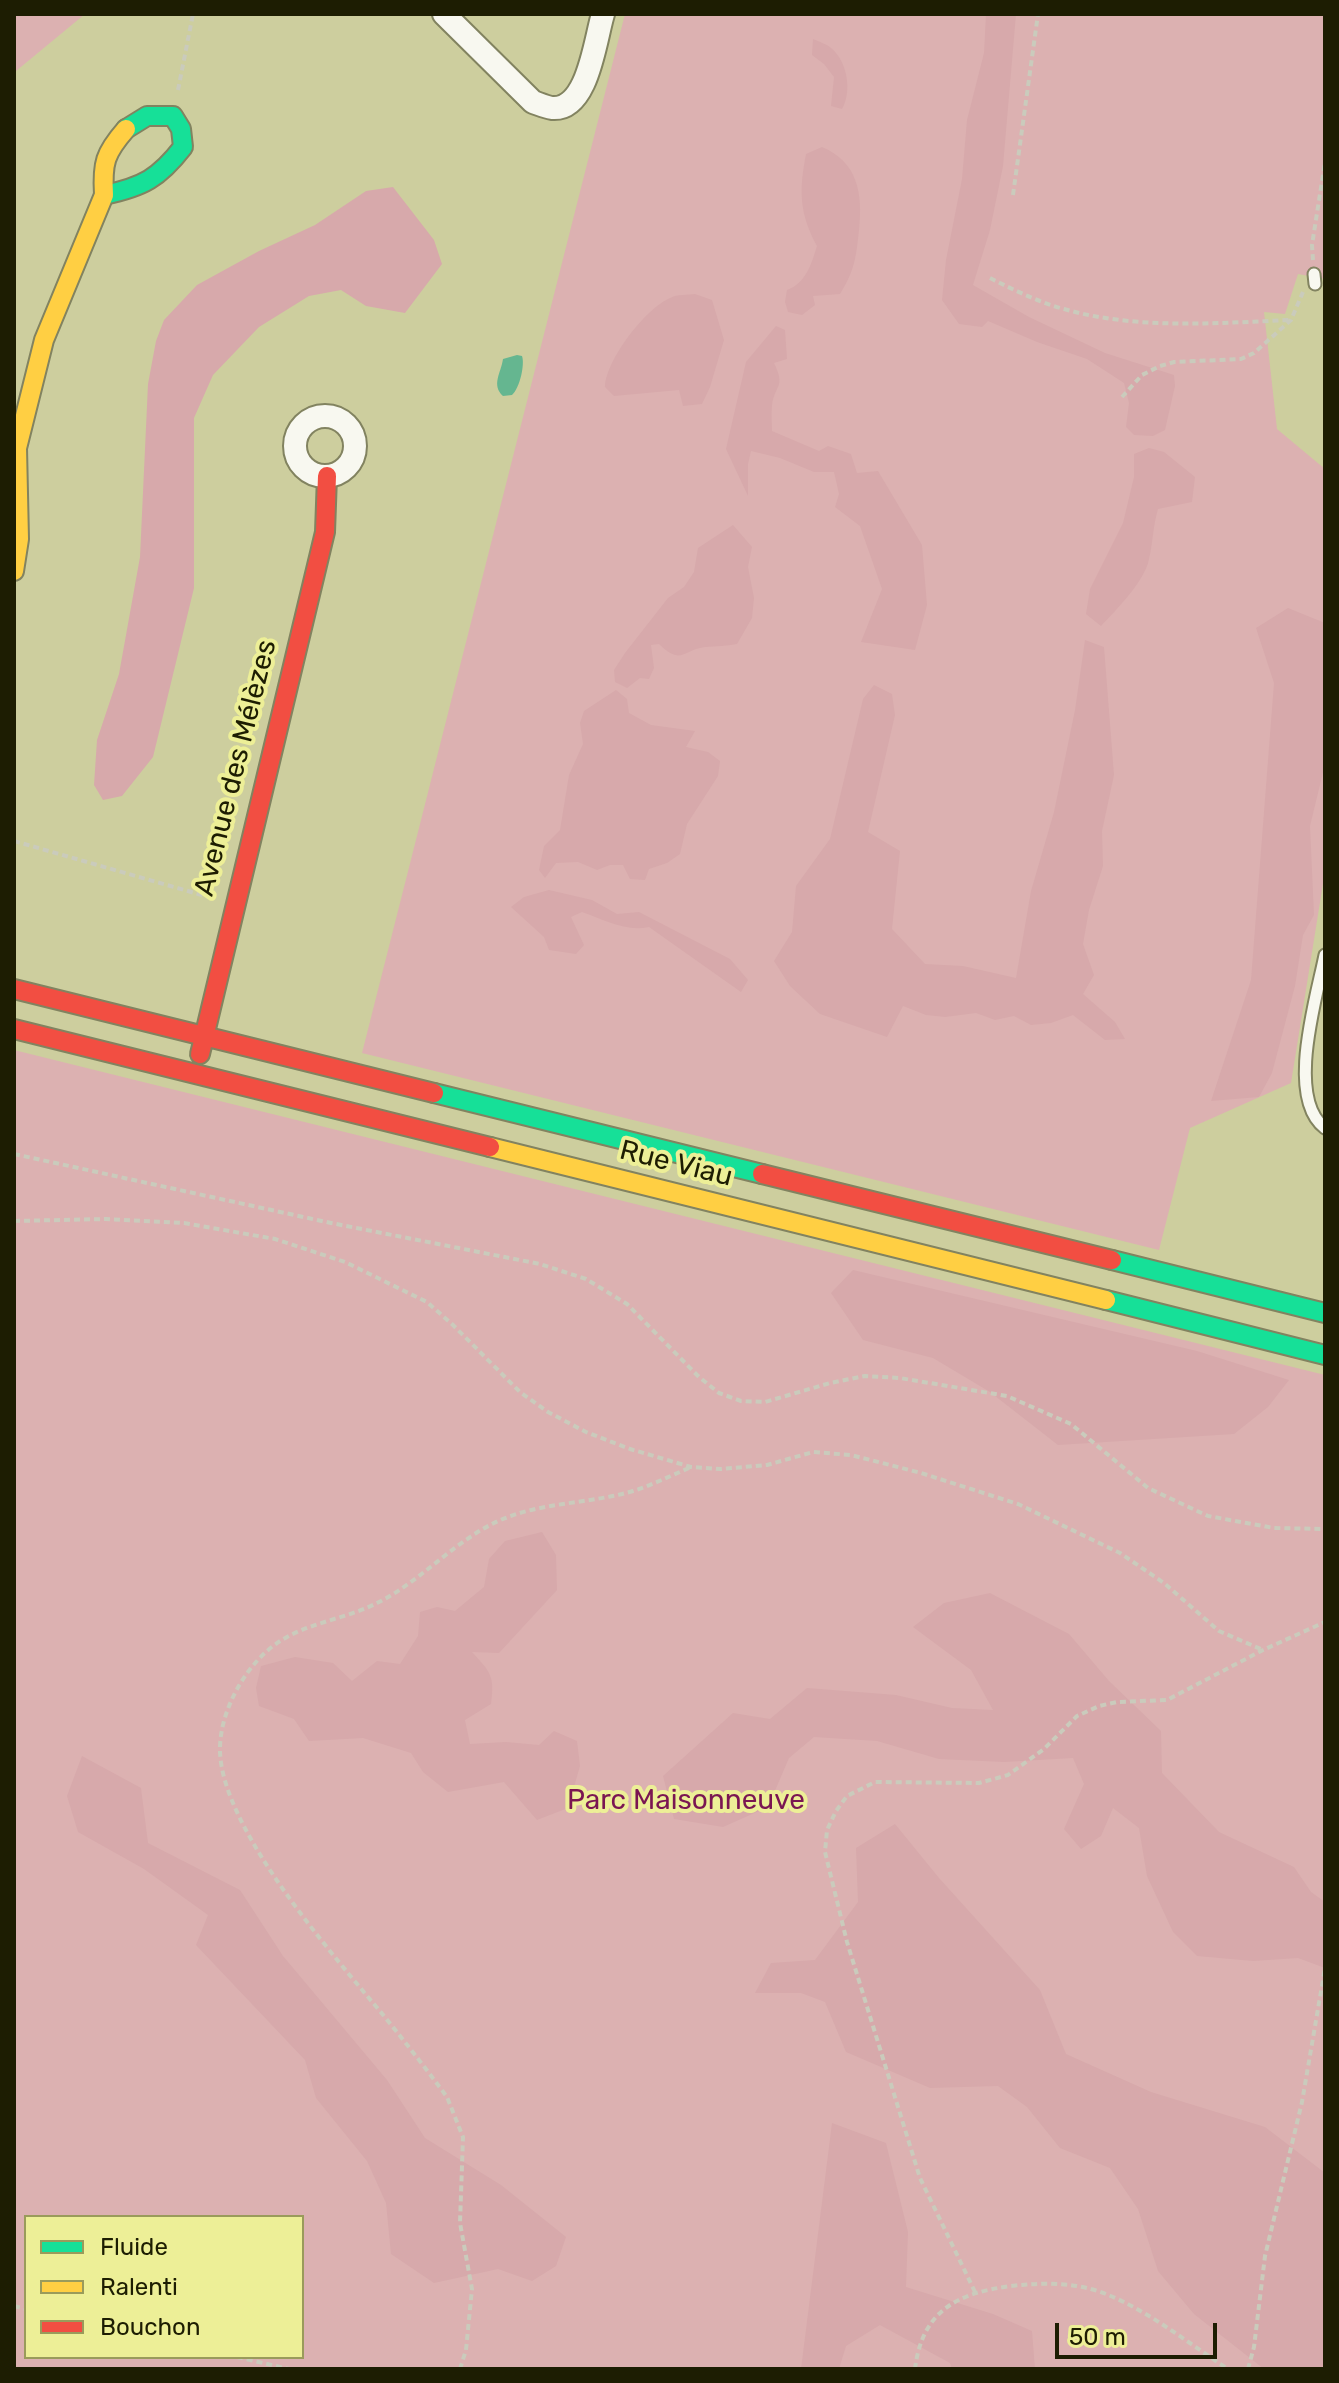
<!DOCTYPE html>
<meta charset="utf-8">
<style>
body{margin:0}
#map{position:relative;width:1339px;height:2383px;overflow:hidden;background:#cdce9e;font-family:Rubik,sans-serif}
canvas{display:block}
.frame{position:absolute;inset:0;border:16px solid #1d1d02;pointer-events:none}
.legend{position:absolute;left:24px;top:2215px;width:280px;height:144px;box-sizing:border-box;background:#edef97;border:2px solid #9a9b5b;margin:0;padding:10px 14px;list-style:none;font-size:24px;color:#1d1d02}
.legend li{display:flex;align-items:center;gap:16px;height:40px}
.legend b{width:40px;border:2px solid #9a9b5b}
.scale{position:absolute;left:1055px;top:2323px;width:162px;height:36px;box-sizing:border-box;border:4px solid #1d1d02;border-top:0;padding-left:10px;font-size:24px;line-height:28px;white-space:nowrap;color:#1d1d02;-webkit-text-stroke:6px #edef97;paint-order:stroke}
</style>
<div id="map">
<canvas width="1339" height="2383"></canvas>
<div class="frame"></div>
<ul class="legend">
<li><b style="height:10px;background:#16e098"></b>Fluide</li>
<li><b style="height:10px;background:#ffcf43"></b>Ralenti</li>
<li><b style="height:10px;background:#f24e42"></b>Bouchon</li>
</ul>
<div class="scale">50 m</div>
</div>
<script>
const ctx = document.querySelector('canvas').getContext('2d');
ctx.lineJoin = 'round';
function fill(path, color) { ctx.fillStyle = color; ctx.fill(path, 'evenodd'); }
function trace(path, color, width, dash) { ctx.strokeStyle = color; ctx.lineWidth = width; ctx.lineCap = dash ? 'butt' : 'round'; ctx.setLineDash(dash || []); ctx.stroke(path); }
function drawText(font, color, halo, rows, align = 'center') {
  ctx.font = font + ' Rubik,sans-serif'; ctx.lineWidth = 8; ctx.setLineDash([]); ctx.textBaseline = 'middle'; ctx.strokeStyle = halo; ctx.fillStyle = color; for (const [text, x, y, turn = 0] of rows) {
    ctx.save(); ctx.translate(x, y); ctx.rotate((+turn || 0) * Math.PI / 180); ctx.textAlign = isNaN(turn) ? turn : align; if (halo) ctx.strokeText(text, 0, 0); ctx.fillText(text, 0, 0); ctx.restore();
  }
}
fill(new Path2D(`
 M14,14H85L16,71L14,75Z
 M625,14H1325V279L1298,274L1285,314L1264,312L1277,429L1325,469V871L1291,1083L1190,1128L1159,1250L362,1053Z
 M14,1050L1325,1375V2369H14ZM26,2217H302V2357H26Z`), '#dcb1b1');
fill(new Path2D(`
 M986,14H1016L1003,166L990,230L973,285L1029,317L1105,353L1174,375L1175,386L1165,430L1153,436L1134,435L1126,427L1129,403L1124,383L1087,359L1037,342L988,321L982,327L959,324L942,300L946,260L962,179L967,120L984,53Z
 M813,39C819,42 827,44 831,48C848,62 852,92 842,109L831,106L834,77L824,64L812,55Z
 M822,147C858,162 863,194 859,230C856,257 855,270 840,294L813,296L815,305L802,315L788,312L785,302L787,290C806,283 811,265 817,246C799,213 799,190 806,154Z
 M393,187L434,240L442,264L405,313L366,306L341,290L309,296L259,327L213,375L194,418V588L153,757L122,796L103,800L94,785L97,740L119,674L140,557L148,384L156,341L164,320L197,285L259,251L315,225L366,191Z
 M695,294L712,300L724,340L710,387L702,404L683,406L679,390L614,396L605,387C606,360 645,309 670,298C677,294 688,295 695,294Z
 M776,326L785,330L787,359L774,363C786,388 775,384 772,405C771,414 772,423 772,431L819,451L828,446L851,454L857,473L878,471L922,545L927,605L915,650L861,642L882,589L860,526L835,507L839,494L834,472H814L780,458L751,451L748,464V496L726,449L746,362Z
 M1149,448L1164,452L1195,477L1192,502L1158,509C1153,526 1153,542 1149,559C1145,581 1116,610 1101,626L1086,614L1090,589L1123,523L1134,477V454Z
 M733,525L752,547L748,567L754,598L752,618L737,644C726,646 716,646 705,647C682,650 682,666 659,644L651,645L654,668L649,679L640,678L627,688L615,682L614,670L625,653L668,598L684,587L694,572L698,548Z
 M1288,608L1325,623V764L1310,826L1314,915L1303,935L1295,986L1272,1073L1259,1097L1211,1101L1251,980L1274,683L1256,628Z
 M1085,640L1104,647L1114,775L1102,831L1103,866L1089,910L1083,944L1094,975L1083,994L1115,1022L1125,1039L1105,1040L1073,1015L1051,1023L1031,1025L1014,1016L995,1020L976,1013L945,1017L926,1015L903,1006L887,1037L820,1014L790,986L774,961L792,932L796,886L830,839L863,699L874,685L892,694L895,715L868,832L900,851L892,929L925,964L963,966L1016,978L1031,891L1054,812L1075,710Z
 M616,690L627,699L629,713L651,725L695,731L686,747L708,752L720,761L718,776L687,824L680,854L667,863L649,869L645,880L630,879L623,865H610L597,870L578,862L556,863L545,878L539,870L544,846L560,830L569,775L583,744L580,723L584,711Z
 M549,890L592,900L617,914L639,912L730,959L748,980L741,992L649,927C626,932 604,920 582,912L571,917L584,945L576,954L549,950L544,937L511,907L524,897Z
 M853,1270L1197,1351L1289,1380L1268,1407L1234,1434L1058,1445L990,1392L933,1358L863,1340L831,1293Z
 M542,1532L556,1555L557,1590L499,1653L472,1652C490,1672 495,1675 491,1704L465,1720L470,1744L506,1742L539,1745L554,1731L577,1741L580,1766L568,1808L537,1820L504,1782L448,1792L423,1772L411,1753L363,1738L309,1741L294,1719L259,1706L256,1688L261,1666L295,1657L333,1663L352,1681L377,1661L400,1664L418,1636L420,1612L437,1607L455,1611L484,1587L489,1559L505,1541Z
 M990,1593L1069,1634L1109,1681L1161,1731L1162,1773L1219,1832L1294,1867L1311,1892L1325,1902V1968L1298,1958L1253,1961L1197,1956L1173,1932L1147,1876L1139,1828L1113,1808L1101,1836L1081,1849L1064,1829L1084,1784L1073,1758L1004,1762L939,1759L877,1741L814,1737L789,1758L768,1807L723,1827L674,1819L663,1776L733,1713L770,1719L807,1688L896,1695L952,1708L993,1710L971,1670L913,1627L944,1603Z
 M82,1756L141,1788L148,1843L240,1890L283,1956L387,2080L425,2138L501,2185L566,2237L556,2266L532,2281L498,2269L434,2283L391,2254L386,2203L367,2161L316,2098L305,2060L196,1945L208,1915L144,1869L78,1832L67,1796Z
 M895,1824L939,1878L1040,1990L1066,2054L1151,2092L1265,2127L1325,2173V2369H1264L1194,2314L1158,2271L1138,2209L1110,2168L1060,2148L1027,2107L998,2086L930,2088L846,2052L825,2002L801,1993H755L771,1963L815,1960L858,1902L856,1848Z
 M832,2123L886,2143L908,2232L906,2287L993,2314L1032,2331L1035,2369H952L950,2363L880,2325L846,2346L839,2369H801Z`), '#d7a9ab');
fill(new Path2D(`
 M517,355L522,356C525,364 520,388 512,395L503,396C491,385 501,373 503,359Z`), '#65b690');
const lane = new Path2D(`
 M1314,274L1315,284
 M1325,955C1317,996 1285,1098 1325,1128`);
const street = new Path2D(`
 M444,14L533,102C539,104 546,107 552,108C588,111 595,40 603,14
 M295 446a30 30 0 1 1 60 0a30 30 0 1 1-60 0Z`);
const fast = new Path2D(`
 M104,195C143,187 159,178 183,147L181,129L173,116H147L126,129
 M434,1093L762,1174
 M1112,1260L1325,1313
 M1106,1300L1325,1355`);
const slow = new Path2D(`
 M14,571L19,539L17,448L44,340L104,195C102,163 105,153 126,129
 M490,1147L1106,1300`);
const jam = new Path2D(`
 M14,989L434,1093
 M14,1029L490,1147
 M200,1054L325,532L327,476
 M762,1174L1112,1260`);
trace(lane, '#828360', 15);
trace(street, '#828360', 26);
trace(fast, '#828360', 22);
trace(slow, '#828360', 22);
trace(jam, '#828360', 22);
trace(new Path2D(`
 M178,90L193,14
 M1013,195L1038,14
 M1313,260L1312,245L1325,162
 M990,278C1014,290 1038,302 1064,309C1137,330 1216,323 1291,320
 M1122,397L1142,375L1160,366L1174,362L1241,359L1254,353L1291,320L1303,292
 M14,841L212,898
 M14,1154L331,1223L540,1264L586,1279L627,1304L699,1377L719,1393L741,1401L765,1402L830,1383L865,1376L900,1378L1007,1396L1071,1424L1148,1488L1208,1516L1274,1528L1325,1529
 M14,1221L106,1219L184,1223L275,1239L345,1262L427,1302L453,1325L520,1392L548,1412L586,1432L630,1449L691,1467L721,1469L767,1465L813,1452L851,1455L921,1473L1018,1504L1120,1553L1164,1583L1219,1631L1263,1650
 M975,2292L920,2178L847,1942L825,1852L827,1830L836,1811L847,1796L875,1782L979,1783L1008,1775L1044,1749L1077,1716L1099,1706L1117,1702L1167,1700L1263,1650L1325,1622
 M14,2306L26,2309
 M237,2357L289,2369
 M460,2369L466,2350L472,2289L460,2223L463,2137L447,2097C427,2070 406,2043 384,2016C334,1956 223,1831 220,1752C219,1716 240,1675 267,1651C298,1623 342,1621 377,1603C424,1580 459,1535 508,1517C548,1502 593,1503 633,1491C652,1485 670,1476 689,1468
 M915,2369C922,2311 957,2293 1011,2286C1047,2282 1080,2282 1113,2297C1154,2315 1191,2345 1228,2369
 M1248,2369L1254,2347L1265,2256L1302,2102L1325,1968`), '#cacbbc', 4, [6, 4]);
trace(lane, '#f8f8f0', 11);
trace(street, '#f8f8f0', 22);
trace(fast, '#16e098', 18);
trace(slow, '#ffcf43', 18);
trace(jam, '#f24e42', 18);
drawText('28px', '#1d1d02', '#edef97', [
 ["Avenue des Mélèzes",236,768,-76],
 ["Rue Viau",676,1164,14]
]);
drawText('28px', '#7a1652', '#edef97', [
 ["Parc Maisonneuve",686,1801]
]);
</script>
